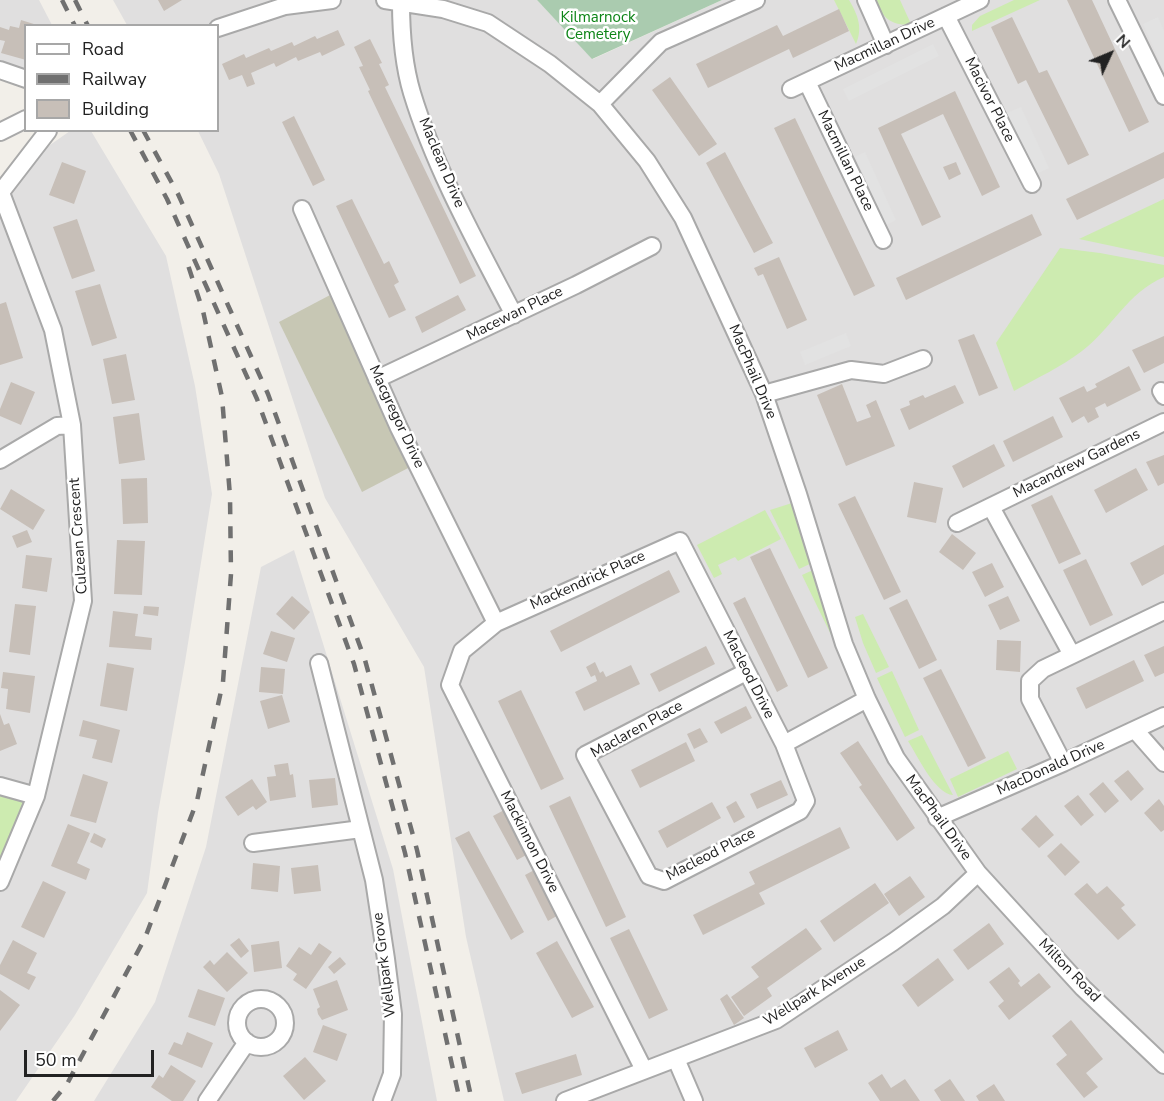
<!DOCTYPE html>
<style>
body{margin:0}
#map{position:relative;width:1164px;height:1101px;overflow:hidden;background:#f2efe9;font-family:"Nunito Sans",sans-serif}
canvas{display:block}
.legend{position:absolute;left:24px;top:24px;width:195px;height:108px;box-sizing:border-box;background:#fff;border:2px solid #a7a7a7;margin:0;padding:8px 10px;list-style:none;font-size:18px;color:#222}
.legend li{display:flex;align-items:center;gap:12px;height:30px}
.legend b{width:30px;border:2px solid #a7a7a7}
.north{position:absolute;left:1080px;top:24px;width:60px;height:60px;-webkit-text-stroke:4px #fff;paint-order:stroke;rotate:46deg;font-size:16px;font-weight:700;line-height:24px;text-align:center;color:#222}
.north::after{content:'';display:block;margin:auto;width:21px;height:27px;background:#222;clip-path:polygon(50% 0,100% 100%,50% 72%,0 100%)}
.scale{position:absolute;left:24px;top:1050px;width:130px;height:27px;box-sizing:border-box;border:3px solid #222;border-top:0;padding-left:8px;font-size:18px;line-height:21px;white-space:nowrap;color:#222;-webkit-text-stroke:4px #fff;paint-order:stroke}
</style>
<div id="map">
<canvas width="1164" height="1101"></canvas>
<ul class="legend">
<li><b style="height:8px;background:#fff"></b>Road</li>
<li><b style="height:8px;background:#707070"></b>Railway</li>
<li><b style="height:16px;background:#c7bfb8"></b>Building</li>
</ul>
<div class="north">N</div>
<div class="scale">50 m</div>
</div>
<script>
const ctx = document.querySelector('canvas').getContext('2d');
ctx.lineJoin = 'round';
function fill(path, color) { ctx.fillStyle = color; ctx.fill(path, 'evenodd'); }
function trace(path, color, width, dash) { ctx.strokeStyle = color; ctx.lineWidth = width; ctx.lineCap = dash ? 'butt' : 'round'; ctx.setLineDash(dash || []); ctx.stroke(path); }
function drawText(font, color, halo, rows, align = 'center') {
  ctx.font = font + ' "Nunito Sans",sans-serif'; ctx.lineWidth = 5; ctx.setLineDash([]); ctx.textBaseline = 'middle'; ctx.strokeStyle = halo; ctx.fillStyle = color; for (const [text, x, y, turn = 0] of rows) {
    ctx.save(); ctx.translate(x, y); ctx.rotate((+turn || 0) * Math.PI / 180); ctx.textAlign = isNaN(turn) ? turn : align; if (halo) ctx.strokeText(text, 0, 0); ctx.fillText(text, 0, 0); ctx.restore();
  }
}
fill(new Path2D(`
 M0,0H39L52,25L26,26L25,75L0,65Z
 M113,0H537L593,59L722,0H1164V1101H504L466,937L424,667L325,498L219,174L198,131L218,130V26L127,25Z
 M70,131H91L166,256L195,386L212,494L185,662L158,813L147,893L75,1015L16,1101H0V180Z
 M294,550L393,869L437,1101H94L155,1002L206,847L261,567Z`), '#e0dfdf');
fill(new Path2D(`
 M332,294L412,466L362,492L279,322Z`), '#c7c7b4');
fill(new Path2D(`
 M834,0H849C858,15 863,28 856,44Z
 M875,0H900L911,24C892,27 882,17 875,0Z
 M1014,0H1040L972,31V25L980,16Z
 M1164,199V257L1079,239Z
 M1060,248L1100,253L1164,265V277C1126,294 1113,327 1082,351C1061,367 1037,378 1014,391L996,343Z
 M792,503L812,563L799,569L770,510Z
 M765,510L781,539L738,561L735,557L718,565L722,574L714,578L697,545Z
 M813,570L835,643L802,575Z
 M863,614L889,667L876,673L863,643L855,617Z
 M892,671L919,730L905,737L877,678Z
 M922,735L953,795C935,794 917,755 908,741Z
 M1008,751L1017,769L958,797L950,779Z
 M0,786L36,796L0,882Z`), '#cdebb0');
fill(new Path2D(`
 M537,0H722L592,59Z`), '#aacbaf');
fill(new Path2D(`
 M1158,17L1164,31V72L1143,24Z
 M933,44L939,56L849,101L843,89Z
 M1021,107L1049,168L1036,174L1007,113Z
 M865,152L896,220L886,225L855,157Z
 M846,333L851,346L805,365L800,352Z`), '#e2e2e2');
fill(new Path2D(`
 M158,0H182L164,11Z
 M1067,0H1092L1149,122L1129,132Z
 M839,9L849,31L793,58L789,49L708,88L696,64L777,25L783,36Z
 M1012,17L1039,73L1047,70L1089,155L1068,165L1026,80L1018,84L991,27Z
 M21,20L37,25L26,26V60L1,53L5,41L0,40V27L9,30L10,26L19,28Z
 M338,30L345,45L322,56L320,52L298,61L296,57L276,67L274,63L251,73L255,84L247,87L242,75L229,80L222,64L244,54L246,58L269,48L271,51L292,42L294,46L315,36L317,39Z
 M370,39L382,63L379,64L389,85L385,87L476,276L460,284L368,91L370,90L359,67L363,66L354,47Z
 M670,77L717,144L699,156L652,90Z
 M955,91L1000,187L982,196L943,114L901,134L941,217L922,226L878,128Z
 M294,116L325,180L313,186L282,122Z
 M795,118L875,286L854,296L774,128Z
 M725,152L773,243L754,253L706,163Z
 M1164,152V178L1077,220L1066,199Z
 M62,162L86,171L74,204L49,195Z
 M956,162L961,174L949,180L943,167Z
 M352,199L384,264L389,261L399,282L394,285L406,310L389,318L336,206Z
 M1032,214L1042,235L906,300L896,278Z
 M77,219L95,271L72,279L53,227Z
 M779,257L807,320L787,329L763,274L758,276L754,268Z
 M100,284L117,338L92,346L75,291Z
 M458,295L466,310L422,333L415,317Z
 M6,302L23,358L0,365V304Z
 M974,334L998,388L979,396L958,340Z
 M1164,336V363L1144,373L1132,350Z
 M126,354L135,400L112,404L103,359Z
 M1129,366L1141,390L1107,407L1105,403L1095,408L1099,417L1088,423L1084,416L1072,423L1059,398L1084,386L1087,392L1097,387L1095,384Z
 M11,382L35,392L21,425L0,416V409Z
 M842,384L857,422L871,417L866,405L876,400L895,446L846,466L817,395Z
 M955,385L964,403L909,430L900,409L910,405L909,401L923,395L925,398Z
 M139,413L145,460L119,464L113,417Z
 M1053,416L1063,437L1013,462L1003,441Z
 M994,444L1005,466L963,488L952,466Z
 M1164,455V483L1158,486L1146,462Z
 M1136,468L1148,490L1106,513L1094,490Z
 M147,478L148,523L123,524L121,479Z
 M914,482L943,488L936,523L907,517Z
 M11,489L45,510L33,530L0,509Z
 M1052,495L1081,554L1059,564L1031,505Z
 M855,496L901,592L884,600L838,504Z
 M27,530L32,542L17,548L12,536Z
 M952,534L976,553L963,570L939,552Z
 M117,540L145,541L142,595L114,594Z
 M1164,545V574L1142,586L1130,563Z
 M770,548L828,668L808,678L750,557Z
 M26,555L52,558L47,592L22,588Z
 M1086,559L1113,615L1090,626L1063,570Z
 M992,563L1004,587L985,597L972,572Z
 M669,570L680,592L561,652L550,631Z
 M292,596L310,612L294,630L276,614Z
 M1008,596L1020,621L1000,630L988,605Z
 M745,597L788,686L777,692L733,603Z
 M907,599L937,660L919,669L889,608Z
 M15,604L36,606L30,655L9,652Z
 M144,606L159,607L158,616L143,614Z
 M113,611L138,614L135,636L152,638L151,650L109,647Z
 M271,631L295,638L287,662L263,654Z
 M997,640L1021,641L1020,672L996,670Z
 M706,646L715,664L659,692L650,674Z
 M1164,646V673L1155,677L1144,655Z
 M1134,660L1144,681L1086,709L1076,688Z
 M595,662L600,673L603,671L606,677L631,665L640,684L584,711L575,692L597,681L595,675L591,677L586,667Z
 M107,663L134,668L127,711L100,706Z
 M261,667L285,669L283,694L259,692Z
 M941,669L986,758L968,767L923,678Z
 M3,672L35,676L30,713L6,709L8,689L1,688Z
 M521,690L564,779L541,790L498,701Z
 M282,695L290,722L268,729L260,701Z
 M746,706L752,718L721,734L714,722Z
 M0,714L4,725L9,723L17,744L0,751Z
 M83,720L120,730L112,763L92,758L97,740L79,736Z
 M700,728L708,742L694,749L687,734Z
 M858,741L915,828L897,841L859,787L862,785L840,753Z
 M686,742L695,761L640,788L631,770Z
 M288,763L290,775L293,774L296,797L270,801L267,777L276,776L274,765Z
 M1128,770L1144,789L1131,801L1114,781Z
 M83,774L108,782L96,823L70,816Z
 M335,778L338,805L312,808L309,780Z
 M252,779L267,802L256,810L253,806L238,816L225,797Z
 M781,780L788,795L757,809L750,794Z
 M1103,782L1119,801L1105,813L1089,794Z
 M1078,795L1094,815L1081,826L1064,806Z
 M570,796L626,917L606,927L549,806Z
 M1159,799L1164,806V830L1161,832L1144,813Z
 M736,801L745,817L734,823L726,807Z
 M712,802L721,818L667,848L658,831Z
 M506,809L530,853L517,860L493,816Z
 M1036,815L1054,835L1039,848L1021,829Z
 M68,824L90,833L77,863L90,869L86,880L51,866Z
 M840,827L850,848L759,893L765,904L703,935L693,915L755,884L749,872Z
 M469,831L524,932L511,940L455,838Z
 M94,833L106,839L102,848L90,842Z
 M1061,843L1080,862L1065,876L1047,856Z
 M253,863L280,866L278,892L251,889Z
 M318,865L321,891L294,894L291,868Z
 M538,868L562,913L548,921L525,875Z
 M910,876L925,897L899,916L884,894Z
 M43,881L66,892L44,938L21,927Z
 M875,883L889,903L834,942L820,921Z
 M1087,883L1097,894L1107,886L1125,905L1121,908L1136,925L1118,940L1074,894Z
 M989,923L1004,944L968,970L953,950Z
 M806,928L822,949L767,988L772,996L744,1016L731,997L759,977L751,967Z
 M629,929L668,1010L649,1019L610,938Z
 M239,938L249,951L241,958L230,945Z
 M13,940L37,953L27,973L36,977L29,990L0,974V965Z
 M279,941L282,968L254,972L251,945Z
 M557,941L594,1007L572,1018L536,953Z
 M319,943L332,952L306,989L293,980L297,974L286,966L299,947L311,955Z
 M227,952L248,973L227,992L203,967L210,960L214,965Z
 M340,957L346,964L334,974L328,967Z
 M938,958L954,980L918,1007L902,985Z
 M1009,967L1020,981L1018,983L1021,987L1039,973L1051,987L1009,1020L998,1006L1004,1001L989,982Z
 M337,980L348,1010L322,1020L318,1014L317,1009L320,1007L313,989Z
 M198,989L225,998L215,1026L188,1017Z
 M0,990L20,1005L0,1031Z
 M727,994L744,1018L734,1025L720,999Z
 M1071,1020L1103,1059L1086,1073L1098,1087L1084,1098L1056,1064L1067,1055L1052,1036Z
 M323,1025L347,1034L337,1061L313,1052Z
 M838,1030L848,1050L815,1068L804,1048Z
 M187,1032L213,1043L202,1068L168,1054L174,1042L182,1045Z
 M576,1054L582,1075L522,1094L515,1073Z
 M305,1057L326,1081L304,1100L283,1076Z
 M171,1065L196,1081L183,1101H172L151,1087L159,1075L163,1078Z
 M882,1074L891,1088L905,1079L920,1101H880L868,1083Z
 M950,1079L965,1101H941L934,1090Z
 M994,1084L1005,1101H979L976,1096Z`), '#c7bfb8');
const minor = new Path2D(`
 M385,0L443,9L488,23L550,64L600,104L647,161L683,218L764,394L798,494L844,644L867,699L896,758L978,873L1083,988L1164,1065
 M866,0L886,45
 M1117,0L1164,96
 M401,2C401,32 403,63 412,93C435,169 477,244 514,315
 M946,16L1032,184
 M218,28L285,6L332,0
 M0,70L26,79
 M807,82L883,240
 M791,89L980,0
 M600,104L661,42L756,0
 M0,132L26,119
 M0,190L53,330L72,425L83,601L36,796L0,882
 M1,192L48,131
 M302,209L399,428L496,623
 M377,379L576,285L652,246
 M1161,391L1164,396
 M764,394L851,370L884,374L923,359
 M0,460L57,426L72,425
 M991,507L1072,655
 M957,523L1164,422
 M319,663L374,880L386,959L393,1014L392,1074L382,1101
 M1135,730L1164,763
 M784,744L867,699
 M1063,763L1030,699V681L1043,669L1164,611
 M0,786L36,796
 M937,818L1063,763L1164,716
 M253,843L361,829
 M237 1023a24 24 0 1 1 48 0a24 24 0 1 1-48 0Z
 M676,1059L694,1101
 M644,1070L450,685L462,651L496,623L680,541L784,744L806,801L800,811L664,881L649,876L585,755L746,672
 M207,1101L247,1042
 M565,1101L776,1020L893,942L943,906L978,873`);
trace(minor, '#a9a9a9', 20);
trace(minor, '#fff', 16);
trace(new Path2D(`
 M62,0L75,26
 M75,0L88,26
 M130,130L167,199L257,399L354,664L405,853L460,1101
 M143,130L178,194L268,394L365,660L417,850L472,1101
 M53,1101L67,1084L145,938L197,801L223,682L231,574L230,496L222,397L203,311L186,259`), '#707070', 4.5, [12, 12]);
drawText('15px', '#0c8416', '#fff', [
 ["Kilmarnock",598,18],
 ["Cemetery",598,35]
]);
drawText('15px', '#222', '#fff', [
 ["Macmillan Drive",885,45,-25],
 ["Macivor Place",989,100,63],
 ["Macmillan Place",845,161,64],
 ["Maclean Drive",441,163,67],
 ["Macewan Place",515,314,-26],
 ["MacPhail Drive",752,372,67],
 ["Macgregor Drive",396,417,65],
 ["Macandrew Gardens",1077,464,-26],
 ["Culzean Crescent",79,536,-94],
 ["Mackendrick Place",588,581,-24],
 ["Macleod Drive",748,675,63],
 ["Maclaren Place",637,730,-29],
 ["MacDonald Drive",1051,768,-24],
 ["MacPhail Drive",938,818,54],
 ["Mackinnon Drive",529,842,63],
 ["Macleod Place",711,855,-27],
 ["Wellpark Grove",385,965,-97],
 ["Milton Road",1069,971,46],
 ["Wellpark Avenue",815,992,-32]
]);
</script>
